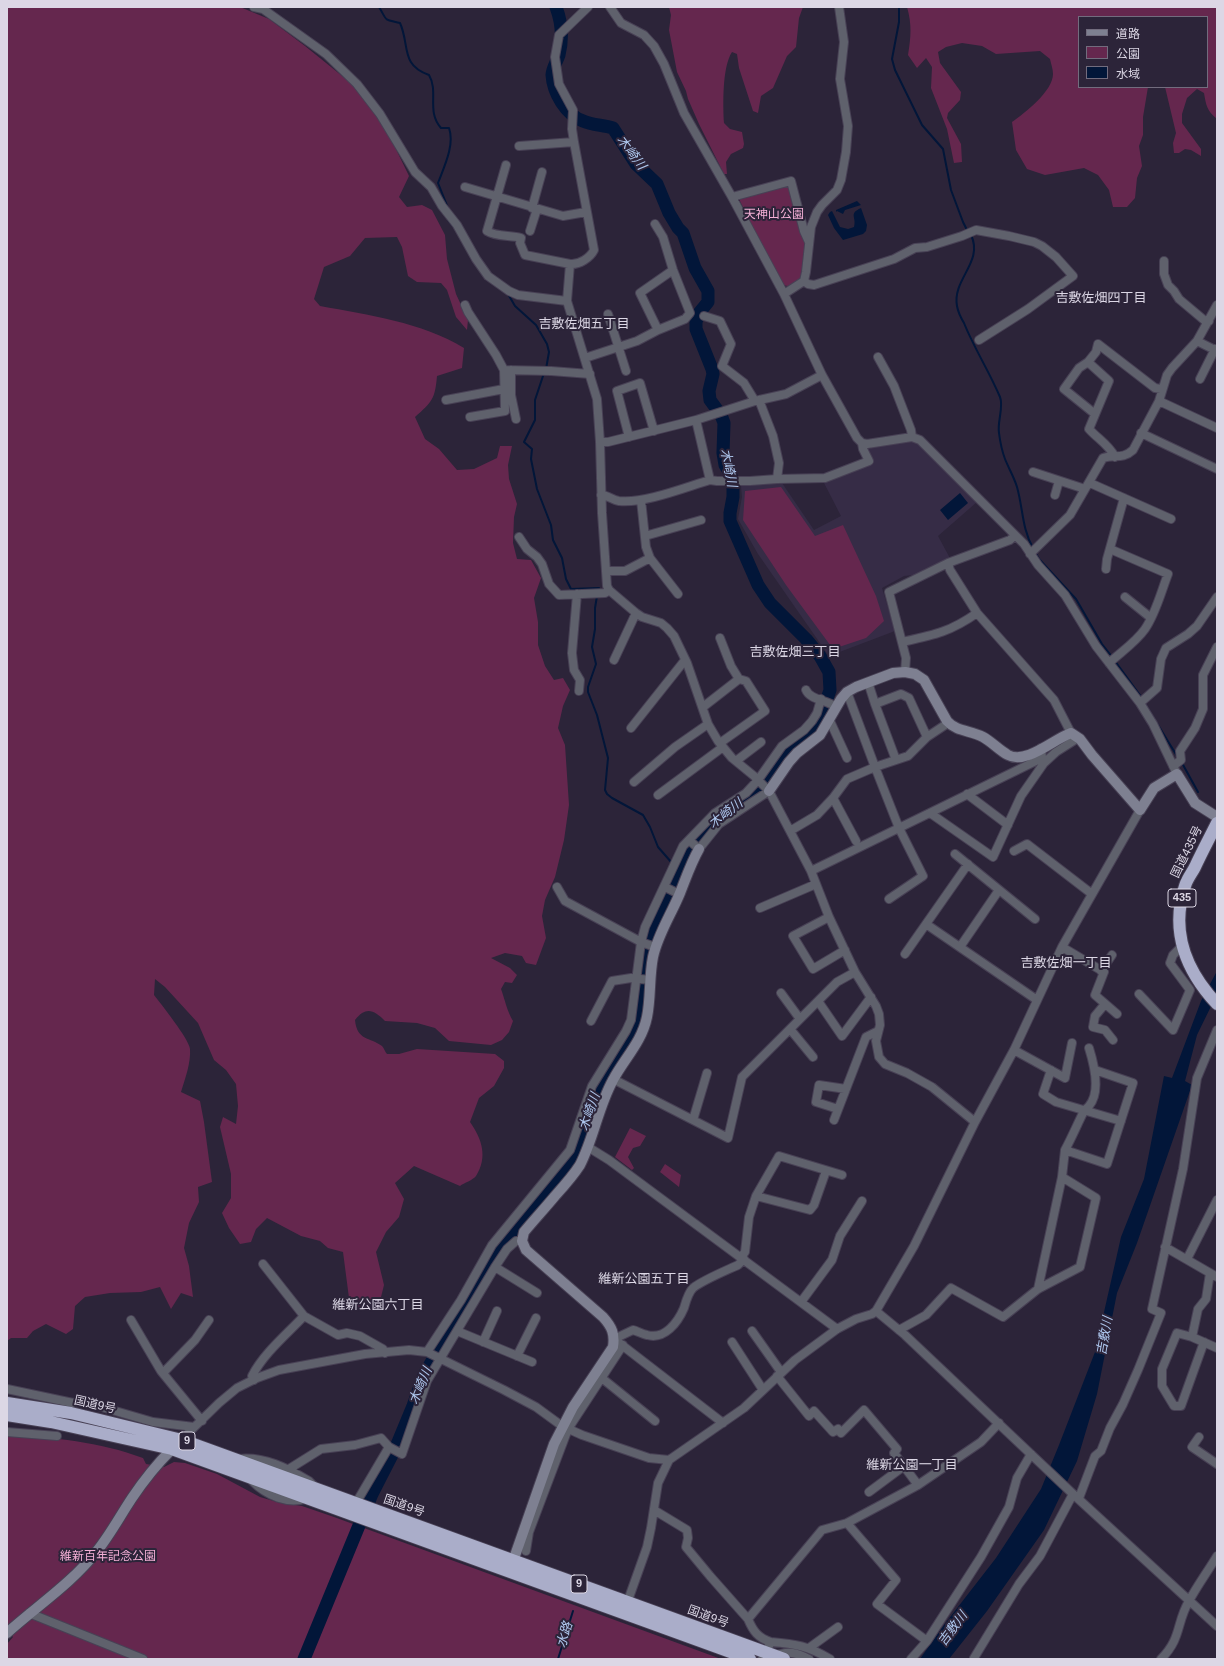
<!DOCTYPE html>
<meta charset="utf-8">
<style>
body{margin:0}
#map{position:relative;width:1224px;height:1666px;overflow:hidden;background:#2c2439;font-family:Helvetica,"Noto Sans JP",sans-serif}
canvas{display:block}
.frame{position:absolute;inset:0;border:8px solid #dcd7e5;pointer-events:none}
.legend{position:absolute;left:1078px;top:16px;width:130px;height:72px;box-sizing:border-box;background:#2c2439;border:1px solid #726c7e;margin:0;padding:5px 7px;list-style:none;font-size:12px;color:#dcd7e5}
.legend li{display:flex;align-items:center;gap:8px;height:20px}
.legend b{width:20px;border:1px solid #726c7e}
</style>
<div id="map">
<canvas width="1224" height="1666"></canvas>
<div class="frame"></div>
<ul class="legend">
<li><b style="height:5px;background:#7e8091"></b>道路</li>
<li><b style="height:11px;background:#65274e"></b>公園</li>
<li><b style="height:11px;background:#021639"></b>水域</li>
</ul>
</div>
<script>
const ctx = document.querySelector('canvas').getContext('2d');
ctx.lineJoin = 'round';
function fill(path, color) { ctx.fillStyle = color; ctx.fill(path, 'evenodd'); }
function trace(path, color, width, dash) { ctx.strokeStyle = color; ctx.lineWidth = width; ctx.lineCap = dash ? 'butt' : 'round'; ctx.setLineDash(dash || []); ctx.stroke(path); }
function drawText(font, color, halo, rows, align = 'center') {
  ctx.font = font + ' Helvetica,"Noto Sans JP",sans-serif'; ctx.lineWidth = 4; ctx.setLineDash([]); ctx.textBaseline = 'middle'; ctx.strokeStyle = halo; ctx.fillStyle = color; for (const [text, x, y, turn = 0] of rows) {
    ctx.save(); ctx.translate(x, y); ctx.rotate((+turn || 0) * Math.PI / 180); ctx.textAlign = isNaN(turn) ? turn : align; if (halo) ctx.strokeText(text, 0, 0); ctx.fillText(text, 0, 0); ctx.restore();
  }
}
fill(new Path2D(`
 M910,440L916,441L977,502L938,536L951,560L914,575L904,576L882,588L895,631L829,656L758,554L738,519L742,497L741,486L782,483L814,530L841,516L823,481L873,463L866,450L876,446Z`), '#362c46');
fill(new Path2D(`
 M7,7H240L269,19L305,46L352,84L375,114L391,139L409,176L399,197L407,207L422,205L432,210L445,235L447,259L456,294L468,320L467,330L456,317L447,290L441,283L417,282L408,276L402,247L397,237L365,238L350,256L324,267L314,299L320,306C369,315 421,322 464,348L462,368L437,376C435,399 432,402 415,417L425,439L439,449L457,470L474,469L497,458L500,446H512L508,465L509,479L517,504L514,517L513,543L517,559L531,560L541,578L534,598L538,622V645L545,666L554,680L563,678L570,690L563,706L558,728L565,745L569,805L564,840L555,877L545,900L542,916L546,938L536,965L526,963L522,956L505,953L491,958L510,968L517,975L512,983L505,982L501,989C505,1000 507,1011 513,1021L509,1032L502,1040L491,1045L449,1041L435,1028L417,1023L385,1021C374,1010 366,1006 355,1020C357,1041 370,1037 382,1046C384,1048 385,1052 387,1054H399L417,1049L495,1054L504,1061V1068L494,1086L479,1098L470,1122C482,1139 488,1157 476,1176C473,1180 464,1183 460,1186L414,1166L395,1183L404,1199L399,1217L386,1232L376,1252L384,1285L380,1301L361,1311L349,1298L343,1252L328,1248L320,1241L301,1236L267,1218L256,1229L251,1242L240,1244L229,1228L222,1213L231,1198V1174L220,1127L223,1117L236,1124L238,1106L236,1084L226,1070L214,1060L198,1023L165,987L155,979L154,995C161,1004 189,1039 190,1049C191,1063 185,1079 181,1092L200,1101L204,1122L212,1182L198,1187L199,1202L189,1223L184,1248L189,1266L193,1297L181,1293L171,1309L160,1287L141,1292L110,1293L85,1297L75,1306L73,1329L66,1334L46,1324L33,1331L27,1338H11L7,1341Z
 M669,7H803L799,18L796,47L787,56L773,88L761,96L758,113L753,111L739,68L737,54L732,52C722,67 723,106 724,123L730,129L742,132L744,144L743,148L731,154L726,162L727,174H724L699,124L688,99L686,91L677,72L669,30L671,15Z
 M907,7H1217V119C1207,111 1206,105 1204,93L1197,89L1187,98L1182,114V123L1201,149V156L1191,150L1185,149L1179,153H1174L1173,143L1176,133L1165,87H1207V17H1079V87H1148L1143,117V135L1139,146L1142,166L1137,178L1135,198L1127,207H1113L1109,190L1098,175L1084,168L1045,175L1027,169L1016,150L1012,122C1025,113 1053,91 1053,74C1053,69 1051,64 1050,59L1040,51L996,54L982,46L962,43L946,47L938,52L940,63L961,92L960,100L948,113L947,118L961,144L962,162L954,163L947,129L931,88L932,67L926,58L917,68L908,55C911,37 912,24 907,7Z
 M790,184L807,242L803,277L799,282L788,286L781,285L739,199Z
 M781,487L815,536L843,525L876,596L884,621L866,638L833,649L786,585L743,520L745,491Z
 M630,1128L646,1136L640,1146L633,1148L628,1157L634,1168L632,1170L615,1157Z
 M665,1164L681,1175L679,1187L660,1172Z
 M7,1435C53,1437 100,1442 143,1458L146,1464L164,1467L174,1462L185,1463L217,1474L260,1497L277,1502L302,1506L334,1517L721,1659H7V1644L13,1637L7,1629Z`), '#65274e');
fill(new Path2D(`
 M857,201L861,205L845,210L843,214L837,211L836,212V210Z
 M861,208L867,225L866,231L863,234L843,240L834,228L828,215L830,212L832,211L840,227L848,229L854,227C857,217 848,214 861,208Z
 M960,493L968,503L948,520L940,510Z
 M1217,971V994L1197,1035L1185,1081L1192,1085L1137,1243L1117,1293L1097,1394L1077,1461L1044,1530L987,1611L949,1659H920L944,1625L996,1558L1041,1489L1059,1445L1095,1352L1121,1237L1144,1179L1164,1076L1172,1078L1201,1001Z`), '#021639');
trace(new Path2D(`
 M379,7C388,22 383,19 400,23C410,45 400,65 429,75C439,92 426,111 441,128H449C455,145 444,167 438,183L448,208
 M899,7V22L892,59L895,70L922,125L943,149L951,190L963,222L968,232
 M448,220L454,227
 M971,235C984,262 952,279 957,306C958,312 961,318 964,323C974,348 989,371 1000,397C1004,407 997,422 999,433C1000,441 1002,451 1005,459C1009,469 1014,477 1017,487C1023,508 1022,529 1033,548
 M508,294L515,306L536,325L547,344L549,352L546,369
 M544,373L535,400V420L524,442L532,449L531,459L537,489L551,525L553,540L562,558L566,579L571,589L599,588L598,591
 M1035,552L1039,559L1076,599L1102,644L1113,658
 M597,596L595,608V629L592,647L596,664L588,687V692L597,715L608,758L605,790L607,794L612,798L643,815L650,827L658,847L672,863
 M1115,661L1142,698
 M1144,702L1177,756
 M1182,763L1198,792
 M558,1659L573,1611`), '#021639', 2);
trace(new Path2D(`
 M304,1659L372,1494L396,1447L413,1406L424,1375L486,1267L514,1230L561,1174L575,1154L587,1120V1111L604,1076L627,1040L632,1028L636,1015L644,951L649,934L685,853L717,818L759,790L776,763L784,754L813,728L824,708L830,690L829,672L820,656L806,639L770,603L758,585L730,521V513L733,497V485L731,475L725,465L723,453L724,423L721,415L710,400L709,391L713,374L712,369L696,329V322L699,313L708,302V291L695,268L683,233L678,228L669,213L657,184L636,164L613,128C603,125 592,125 583,121C566,115 553,93 552,75C552,69 557,61 559,55C563,39 562,23 556,7`), '#021639', 13);
const street = new Path2D(`
 M254,7L263,9L326,54L357,84L380,114L415,172L431,187L442,206L457,225L476,259L488,276L509,291L518,295L567,301
 M588,7L559,35L555,57L559,84L573,110L572,129L574,142L594,250C590,258 579,265 570,264L567,301L597,399L600,442L602,513L607,586L609,590L636,613L642,617L661,623L667,628L674,636L687,663L708,724L718,741L732,758L754,776L769,791L811,871L829,917L855,972L876,1006L879,1014L880,1025L876,1041L879,1057L885,1064L907,1073L932,1087L975,1122
 M519,146L574,142
 M506,165L487,231C496,237 511,235 521,238L520,243L525,255L570,264
 M465,187L563,216L586,212
 M732,197L791,181L804,231L809,242
 M532,208L542,172
 M655,224L663,237L673,270L690,313L685,319L658,330
 M530,231L537,209
 M1164,261V274L1168,285L1174,291L1179,299L1204,320L1209,321
 M804,281L808,284L814,285L894,259L915,248L927,247L962,236L976,230L1009,236L1034,242L1042,246L1056,257L1073,276L1028,309L979,340
 M784,294L804,281L806,272L811,227L817,212L822,205L837,190L841,180L846,152L848,126L840,79L844,42L839,7
 M465,305L468,312L496,355L504,370
 M608,314L626,371
 M704,316L720,321L731,344L722,366L744,383L755,401
 M1197,341L1217,351
 M878,357L894,386L911,430L912,437
 M585,358L637,341L658,330L640,293L673,270
 M1088,362L1079,368L1064,389L1095,414
 M511,370V395L516,419
 M1200,379L1215,349
 M446,400L504,389
 M759,400L773,436L779,463L777,479
 M1159,401L1217,428
 M470,417L505,411L504,370L551,371L590,374
 M696,420L755,401L786,394L822,375
 M1141,433L1217,469
 M629,437L617,391L640,383L654,431
 M600,442H608L696,420L710,480
 M862,443L867,444L912,437L920,440L1024,544L1038,565L1065,595L1096,646L1140,703L1153,724L1177,774
 M1115,457C1109,445 1098,439 1089,429L1109,381L1088,362L1096,352L1098,344L1155,388L1161,389
 M1033,472L1085,489
 M1090,483L1171,519
 M601,495C608,495 612,500 619,501C644,504 686,487 710,480L717,481H750L777,479L825,478L869,461L863,449L862,443L857,438L822,375L784,294L732,197L684,113L664,64L654,46L644,35L621,23L610,7
 M1055,495L1059,481
 M641,500L646,547L650,558L678,594
 M645,536L701,520
 M519,537L527,549L537,557L542,564L549,584L559,595L605,593L609,590
 M1030,554L1070,515L1103,458C1115,454 1122,460 1133,450L1159,401L1167,375L1172,368L1197,341L1217,305
 M948,563L950,570L977,613L1054,700L1071,733
 M1106,569L1107,559L1124,498
 M606,571H625L650,558
 M577,594L572,653L574,670L580,680L579,691
 M1125,597L1151,618
 M720,638L731,666L739,679L746,681L765,711L720,743
 M902,642C934,635 950,632 977,613
 M614,660L636,613
 M1109,663C1121,652 1136,642 1145,629C1156,613 1161,592 1168,574L1110,549
 M905,672L906,658L889,592L948,563L1010,540L1015,535
 M868,682L875,704
 M806,690C810,700 827,700 836,707
 M1140,703L1157,688L1161,659L1166,648L1188,634L1197,626L1217,597
 M703,707L739,679
 M830,721L847,758
 M631,728L685,660
 M896,760L908,756L927,737
 M736,761L761,742
 M1044,763L1056,752L1078,738
 M1173,766L1181,760L1180,751L1195,728L1203,709V675L1217,647
 M634,782L675,747L708,724
 M967,794L1008,825
 M658,795L723,747
 M833,798L856,841
 M930,813L993,857L1021,796L1044,763L1042,758
 M790,831L817,815L833,798L847,779L875,767L847,692
 M689,840L699,849L719,824L769,791
 M1014,851L1027,844L1092,894
 M955,854L1035,919
 M811,871L1042,758L1041,748
 M557,887L565,901L641,942L655,947
 M665,887L679,894
 M889,899L923,876L899,828L875,767L896,760L875,704L901,694L909,698L927,737L948,723
 M760,908L816,884
 M829,917L793,936L813,969L845,950
 M926,924L1037,1000
 M960,947L999,890
 M1062,947L1104,972L1095,995L1117,1014
 M905,954L968,864
 M1101,971L1112,955
 M781,993L800,1019
 M1139,994L1173,1030L1190,990L1170,963L1173,955L1183,945
 M818,1001L842,1036L871,997
 M1105,1004L1095,1016L1093,1027L1105,1030L1113,1040
 M591,1021L612,981L631,978L650,980
 M790,1029L813,1057
 M1014,1050L1065,1078L1072,1043
 M1051,1070L1043,1094L1056,1102L1121,1121
 M613,1079L728,1138L742,1077L837,982L855,972
 M838,1109L816,1102L819,1085L846,1089
 M693,1120L707,1073
 M834,1120L866,1037L878,1031
 M588,1147L609,1160L837,1329
 M1065,1150C1072,1137 1077,1125 1083,1113C1084,1109 1087,1109 1089,1106C1101,1092 1094,1064 1089,1048
 M1062,1177L1065,1150L1107,1164L1133,1083L1095,1070
 M756,1196L779,1156L842,1175
 M1165,1247L1217,1277
 M741,1257L745,1252L749,1217L756,1196L810,1210L814,1205L826,1171
 M1187,1259L1217,1200
 M263,1264L304,1316
 M495,1267L537,1293
 M1210,1273L1206,1299L1198,1309L1192,1337L1217,1348
 M801,1302L832,1260L840,1236L862,1201
 M876,1311L905,1335L1073,1494L1217,1626
 M131,1320L161,1371L202,1421
 M899,1330L926,1315L951,1288L1003,1317L1038,1289L1080,1267L1096,1198L1062,1177L1038,1289
 M457,1331L532,1362
 M752,1331L781,1372
 M1192,1337L1177,1333L1162,1369V1386L1174,1406H1181L1204,1342
 M483,1342L497,1311
 M732,1342L763,1390
 M427,1352L461,1300L492,1245L570,1150L592,1086L626,1031L631,1020L641,942L645,927L683,846L715,813L746,793L758,780L782,746L804,730L812,721L817,713L821,699
 M517,1356L536,1318
 M163,1373L195,1340L209,1320
 M598,1375L655,1421
 M777,1376L809,1416L814,1411L833,1432L838,1429L841,1433L864,1410L897,1449L894,1453L918,1485
 M254,1380L252,1376C264,1353 286,1335 304,1316L338,1335L347,1333L360,1336L383,1349L385,1353
 M7,1389L73,1403L81,1401L153,1422L194,1427
 M723,1423L614,1339L633,1330C637,1331 642,1334 647,1335C665,1340 678,1322 684,1308C686,1301 688,1293 693,1288C703,1280 725,1271 738,1265L744,1259
 M7,1432L57,1436
 M1199,1437L1192,1447L1217,1464
 M179,1442L219,1403L237,1388L257,1378L279,1370L365,1354L409,1350L427,1352L504,1390L536,1407L562,1426L582,1435L649,1458L669,1460
 M238,1459C264,1456 287,1468 309,1481L313,1485
 M289,1469L321,1449L355,1445L381,1438L389,1447L402,1454L427,1381L495,1267L507,1249L516,1241H522
 M252,1481C267,1496 288,1505 308,1498
 M869,1492L904,1466
 M1079,1498L1095,1456L1101,1451L1110,1428L1123,1404L1138,1370L1161,1313L1152,1309L1183,1169L1197,1078L1217,1030
 M356,1503L389,1447
 M654,1510L687,1530L688,1538L686,1547L710,1576L748,1619
 M847,1523L896,1580L877,1604L927,1641
 M526,1551L529,1532L568,1429L623,1345
 M626,1606L647,1547L651,1528L658,1483L669,1460L744,1408L795,1360L837,1329L856,1319L872,1314L876,1311L914,1246L975,1122L1014,1050L1062,947L1140,810
 M29,1613L143,1659
 M771,1642C796,1644 808,1646 830,1659
 M809,1648L838,1627
 M775,1656C788,1650 797,1653 809,1659
 M762,1659L771,1642C758,1638 753,1631 748,1619L822,1530L847,1523L918,1485L981,1442L999,1423
 M911,1659L927,1641L981,1557L1009,1507L1017,1478L1031,1454
 M975,1659L974,1658L1019,1584L1040,1556L1073,1494
 M1161,1659C1182,1638 1176,1623 1189,1601C1197,1586 1208,1571 1217,1556`);
const secondary = new Path2D(`
 M769,791L789,762L797,753L820,735L841,699L847,692L856,687L893,673L905,672L915,674L924,680L947,721C957,732 970,730 983,737C992,742 999,750 1008,755C1026,765 1054,739 1071,733L1080,739L1092,755L1140,810L1154,788L1177,774L1195,803L1217,817
 M511,1567L554,1444L573,1407L613,1347C615,1334 612,1327 603,1317L526,1250L522,1241L524,1232C534,1220 545,1208 555,1196C564,1186 573,1176 580,1165C594,1138 598,1107 613,1080C624,1059 642,1042 647,1017C651,998 649,977 653,957C658,934 671,915 680,893C686,878 691,863 699,849
 M7,1633C37,1606 72,1583 97,1551C110,1535 120,1516 132,1498C144,1480 157,1464 172,1449`);
const highway = new Path2D(`
 M1217,823C1210,837 1202,852 1195,867C1192,873 1187,879 1185,886C1170,931 1186,971 1217,1004
 M7,1403L71,1413L182,1440L784,1659
 M7,1415L51,1422L172,1449L750,1659`);
trace(street, '#484155', 10);
trace(secondary, '#484155', 12);
trace(highway, '#484155', 14);
trace(street, '#5f616c', 8);
trace(secondary, '#7e8091', 10);
trace(highway, '#aaadc9', 12);
for (const [x, y, w] of [
 [1182,898,28],
 [187,1441,16],
 [579,1584,16]
]) { const box = new Path2D(); box.roundRect(x - w / 2, y - 9, w, 18, 3); ctx.fillStyle = '#2c2439'; ctx.fill(box); trace(box, '#dcd7e5', 1); }
drawText('bold 11px', '#dcd7e5', null, [
 ["435",1182,898],
 ["9",187,1441],
 ["9",579,1584]
]);
drawText('12px', '#f3afd5', '#2c2439', [
 ["天神山公園",774,215],
 ["維新百年記念公園",108,1557]
]);
drawText('12px', '#dcd7e5', '#2c2439', [
 ["国道435号",1187,852,-64],
 ["国道9号",95,1405,13],
 ["国道9号",404,1506,19],
 ["国道9号",708,1617,20]
]);
drawText('italic 13px', '#aec7ee', '#2c2439', [
 ["木崎川",631,153,53],
 ["木崎川",728,468,79],
 ["木崎川",726,814,-38],
 ["木崎川",590,1112,-71],
 ["吉敷川",1105,1336,-80],
 ["木崎川",421,1386,-67],
 ["吉敷川",953,1629,-53],
 ["水路",565,1635,-73]
]);
drawText('13px', '#dcd7e5', '#2c2439', [
 ["吉敷佐畑四丁目",1101,298],
 ["吉敷佐畑五丁目",584,324],
 ["吉敷佐畑三丁目",795,652],
 ["吉敷佐畑一丁目",1066,963],
 ["維新公園五丁目",644,1279],
 ["維新公園六丁目",378,1305],
 ["維新公園一丁目",912,1465]
]);
</script>
